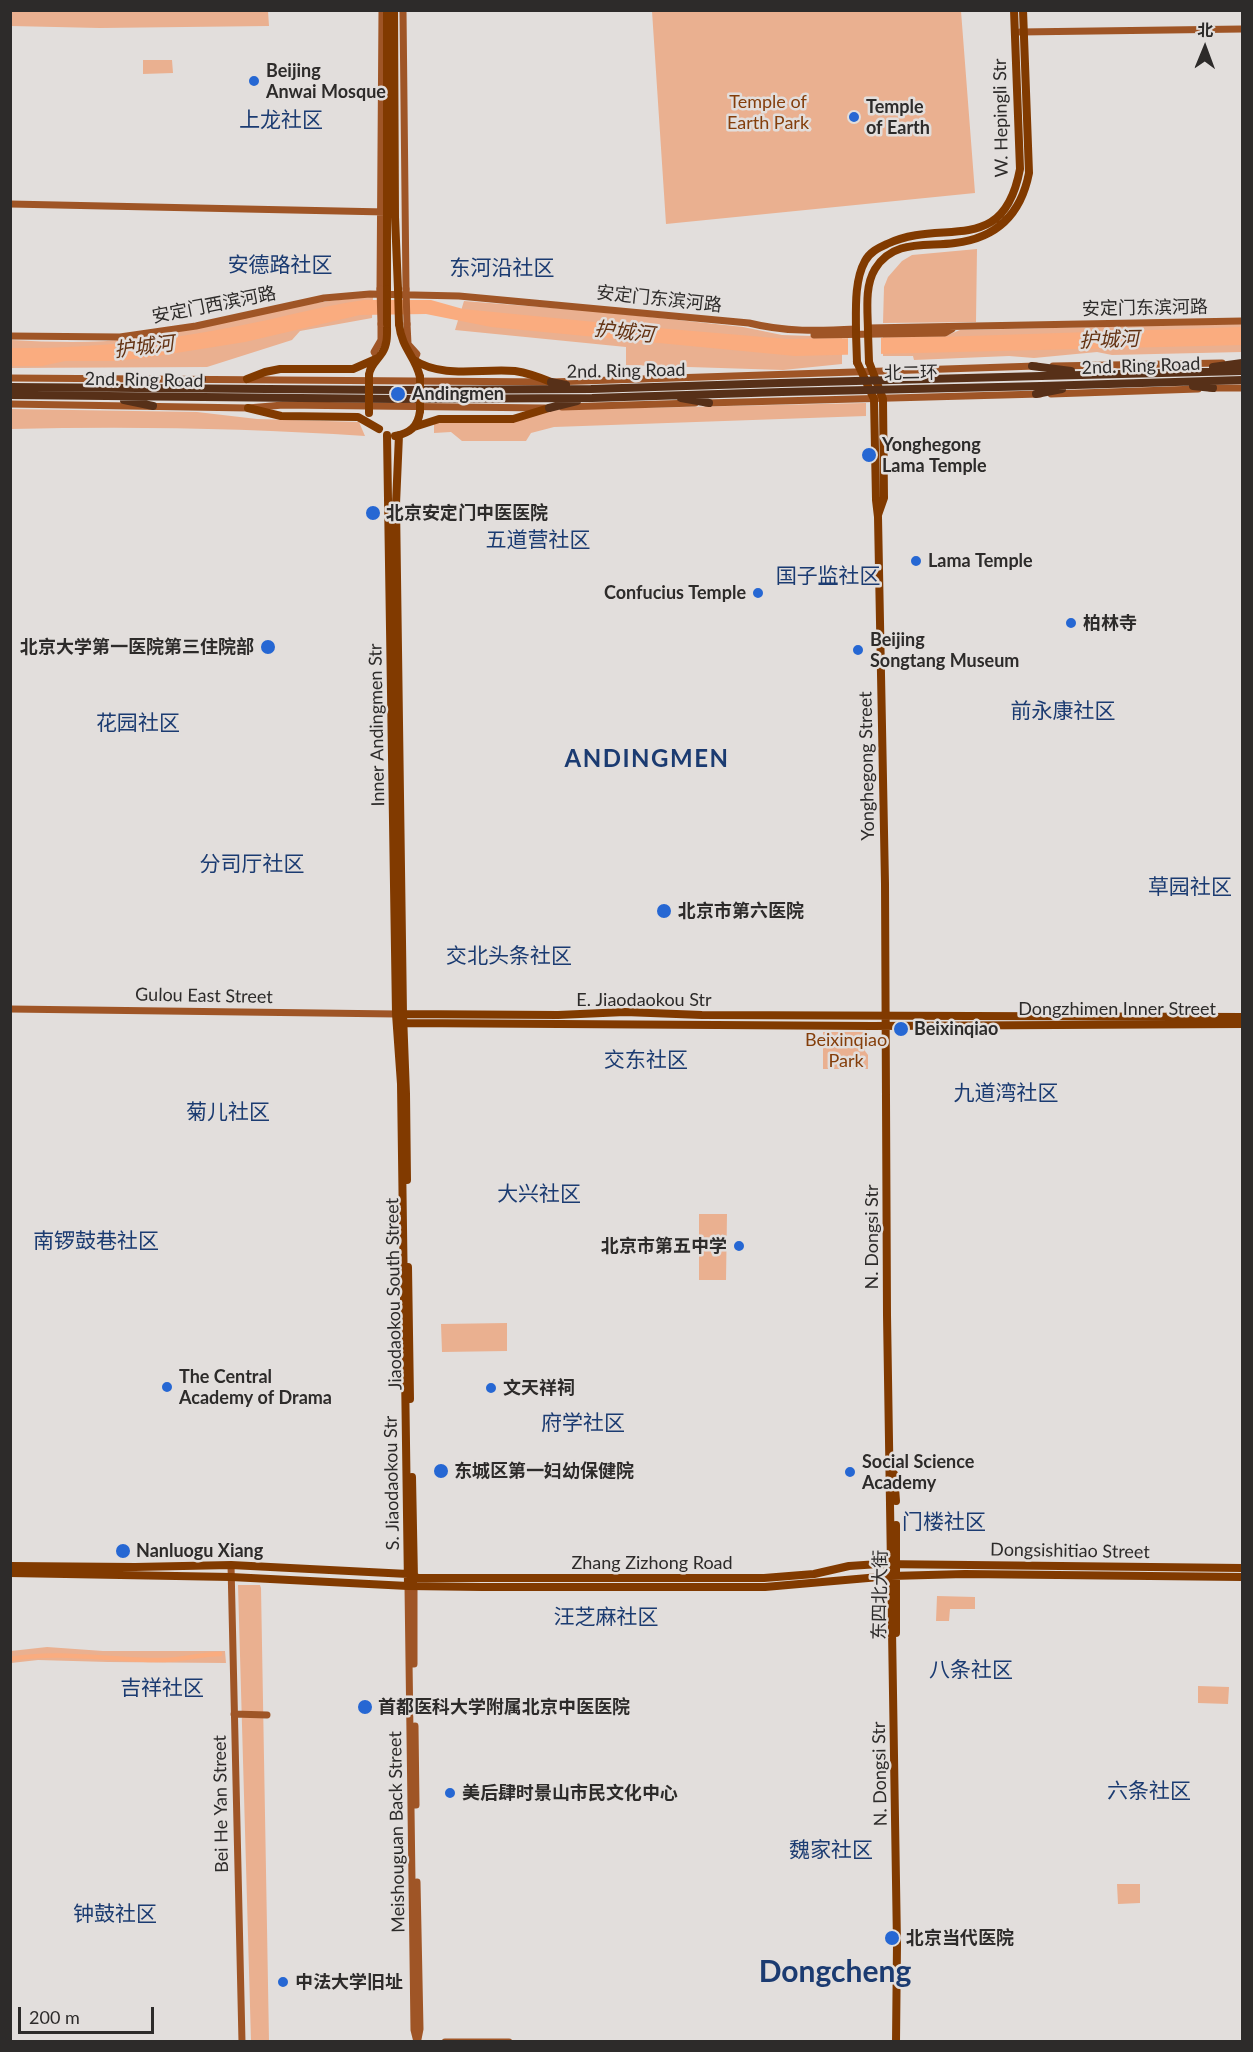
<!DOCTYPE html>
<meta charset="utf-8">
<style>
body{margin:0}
#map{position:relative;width:1253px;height:2052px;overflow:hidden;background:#e2dedc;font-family:Lato,"Noto Sans SC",sans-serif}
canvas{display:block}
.frame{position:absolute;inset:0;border:12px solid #2d2b2a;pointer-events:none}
.north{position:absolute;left:1175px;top:18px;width:60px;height:60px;-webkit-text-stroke:4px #e2dedc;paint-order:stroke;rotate:1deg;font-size:16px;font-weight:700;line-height:24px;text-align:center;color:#2d2b2a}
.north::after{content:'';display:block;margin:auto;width:21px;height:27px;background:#2d2b2a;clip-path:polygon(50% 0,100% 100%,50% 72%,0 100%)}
.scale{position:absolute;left:18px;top:2007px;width:136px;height:27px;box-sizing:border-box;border:3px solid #2d2b2a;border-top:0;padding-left:8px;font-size:18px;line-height:21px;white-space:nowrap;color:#2d2b2a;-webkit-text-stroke:4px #e2dedc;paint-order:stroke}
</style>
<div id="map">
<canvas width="1253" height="2052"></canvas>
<div class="frame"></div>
<div class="north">北</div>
<div class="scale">200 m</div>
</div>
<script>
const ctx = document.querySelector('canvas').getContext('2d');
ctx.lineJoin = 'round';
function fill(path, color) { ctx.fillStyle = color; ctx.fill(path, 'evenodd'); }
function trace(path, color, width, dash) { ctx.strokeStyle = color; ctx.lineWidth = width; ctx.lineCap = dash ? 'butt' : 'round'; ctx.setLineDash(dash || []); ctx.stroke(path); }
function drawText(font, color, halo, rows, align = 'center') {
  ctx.font = font + ' Lato,"Noto Sans SC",sans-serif'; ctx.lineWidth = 5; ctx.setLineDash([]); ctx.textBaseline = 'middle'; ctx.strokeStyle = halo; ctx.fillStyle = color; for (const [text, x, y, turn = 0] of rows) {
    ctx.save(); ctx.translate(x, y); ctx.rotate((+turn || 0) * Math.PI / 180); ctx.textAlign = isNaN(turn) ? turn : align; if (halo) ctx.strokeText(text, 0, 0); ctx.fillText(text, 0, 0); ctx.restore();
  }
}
fill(new Path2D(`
 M268,11L269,26L100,28L11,26V11Z
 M652,11H961L975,193L666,224Z
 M143,60H172L173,73L143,74Z
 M977,249L976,322L883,323L884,287L888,277L902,261L912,255Z
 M373,297L372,318L300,331L292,340L207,367L11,368V340C51,342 93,344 134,338C214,327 292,301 373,297Z
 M464,301L604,312L743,327L782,335L842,337V364L783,370L626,365V347L455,330Z
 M1242,324V352L1112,355L1097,352L1034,358L1009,356L914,360L913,356H883V336L948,335L960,330Z
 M866,403V416L554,427L531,433L526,441H462L451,432L434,433V424L440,422H512L549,410Z
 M10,409L197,412L257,419L359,422L365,436C247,428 129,426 11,429Z
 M823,1032H866L865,1051L868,1055V1069H823Z
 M699,1214H727L726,1280H699Z
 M507,1323V1351L442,1352L441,1324Z
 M238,1585H260L261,1588L269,2041H251Z
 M937,1596L975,1597V1609H950L949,1621H936Z
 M47,1647L103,1651H225L226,1663L108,1662L38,1660L11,1663V1651Z
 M1198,1686L1229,1687L1228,1704L1198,1703Z
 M1117,1884H1140V1903L1118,1904Z`), '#eab090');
fill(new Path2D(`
 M364,300H431L463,309L646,327L787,339L939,337L1242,327V345L795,356L491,327L426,314L360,315L245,342L151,357L114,361H65L42,366H11V348C87,349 163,341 238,326C281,318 321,306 364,300Z`), '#faac7f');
fill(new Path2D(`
 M848,335H881V357L848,358Z`), '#e2dedc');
trace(new Path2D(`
 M10,1659C61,1650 113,1661 164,1660C183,1660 201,1654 220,1654`), '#faac7f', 4.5);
trace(new Path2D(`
 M403,10L406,289
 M1020,32L1242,29
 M10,204L386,212
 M380,289L382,10
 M407,324L408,344L417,354L414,360
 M868,328L1242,321
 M814,335L945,333L952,329
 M10,336L120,337L196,326L324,298L370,294L459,296L749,323C785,332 819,331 856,329
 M378,358L374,352L381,340V324
 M1053,366L1222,363
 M10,378L551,382L1036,366
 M1210,388H1242
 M1051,394L1198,389
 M706,403L1040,394
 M10,404L248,408L283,405L545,408
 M562,407L695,403
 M10,1009L396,1014
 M231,1565L242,2042
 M408,1586L414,2030L417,2042
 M414,1664V1587
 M234,1714L267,1715
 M415,1726L416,1805
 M417,1882L420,2029L418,2039
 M445,2042H509`), '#9f5526', 7);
trace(new Path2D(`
 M394,10L395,217L398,289
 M387,289V10
 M399,324C402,350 415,355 420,377
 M856,333C856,310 854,281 865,261C870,252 878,248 887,244C943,217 1003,259 1020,169L1014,10
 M868,333C868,313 864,287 875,269C893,239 926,247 955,243C997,238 1021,214 1029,173L1023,10
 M414,360C443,379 482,368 515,371C528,373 539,377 551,382
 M857,362L874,399L876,500L878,517L885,884L887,1315L897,1944L896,2042
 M869,362L883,399L884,498L878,515
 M369,375C370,365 377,361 382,353C388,344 387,334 387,324
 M247,379L265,372L280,369H353L378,358
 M248,408L281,416L358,417L379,429
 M414,427L439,419H513L549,408
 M387,435L396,1014L401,1084L408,1586
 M399,435L396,504L403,1014L406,1094L407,1180
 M395,436C410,433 418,427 420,411
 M398,1014L558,1015L625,1012L702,1015L1242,1017
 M403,1023L872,1026L1242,1024
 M408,1267L410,1399
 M894,1474L896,1501
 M412,1477L414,1579
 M896,1525V1633
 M10,1566L135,1567L231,1565L408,1574L414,1575L417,1578H764L814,1574L849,1566L879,1564L1242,1568
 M10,1573L231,1577L408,1586L482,1587H765L891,1576L965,1574L1242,1577`), '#813a00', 8);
trace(new Path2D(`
 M1032,366L1071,371
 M1213,367L1242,363
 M1041,376L1242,371
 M551,382L566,385
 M179,384L202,379
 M1041,386L1242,380
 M1193,386L1213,388
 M10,387L397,390L591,389L781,383
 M1036,394L1062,389
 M10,395L397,399L592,398L782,392
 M681,398L709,403
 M124,400L153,406
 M549,408L577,401`), '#573018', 8);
trace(new Path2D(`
 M380,289L381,324
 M406,289L407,324`), '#9f5526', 7);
trace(new Path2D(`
 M387,289V324
 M398,289L399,324
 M856,333L857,362
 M868,333L869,362
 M420,411V377
 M369,413V375`), '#813a00', 8);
trace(new Path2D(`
 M781,383L1041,376
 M782,392L1041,386`), '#573018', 8);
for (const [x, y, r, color] of [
 [254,81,6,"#2667d3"],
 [854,117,6,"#2667d3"],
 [398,394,8,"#2667d3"],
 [869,455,8,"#2667d3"],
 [373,513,8,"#2667d3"],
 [916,561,6,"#2667d3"],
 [758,593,6,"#2667d3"],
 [1071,623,6,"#2667d3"],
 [268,647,8,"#2667d3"],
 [858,650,6,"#2667d3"],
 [664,911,8,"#2667d3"],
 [901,1029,8,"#2667d3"],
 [739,1246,6,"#2667d3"],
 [167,1387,6,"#2667d3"],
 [491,1388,6,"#2667d3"],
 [441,1471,8,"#2667d3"],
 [850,1472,6,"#2667d3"],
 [123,1551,8,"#2667d3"],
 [365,1707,8,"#2667d3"],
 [450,1793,6,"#2667d3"],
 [892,1938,8,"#2667d3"],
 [283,1982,6,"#2667d3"]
]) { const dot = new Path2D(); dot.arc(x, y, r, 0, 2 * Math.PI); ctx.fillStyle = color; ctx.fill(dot); trace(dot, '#e2dedc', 2); }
drawText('bold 18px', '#2d2b2a', '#e2dedc', [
 ["Beijing",266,71],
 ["Anwai Mosque",266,92],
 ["Temple",866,107],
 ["of Earth",866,128],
 ["Andingmen",412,394],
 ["Yonghegong",882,445],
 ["Lama Temple",882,466],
 ["北京安定门中医医院",386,513],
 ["Lama Temple",928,561],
 ["Confucius Temple",746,593,"right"],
 ["柏林寺",1083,623],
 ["Beijing",870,640],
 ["Songtang Museum",870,661],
 ["北京大学第一医院第三住院部",254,647,"right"],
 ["北京市第六医院",678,911],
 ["Beixinqiao",914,1029],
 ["北京市第五中学",727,1246,"right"],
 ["The Central",179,1377],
 ["Academy of Drama",179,1398],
 ["文天祥祠",503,1388],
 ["Social Science",862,1462],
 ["Academy",862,1483],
 ["东城区第一妇幼保健院",454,1471],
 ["Nanluogu Xiang",136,1551],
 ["首都医科大学附属北京中医医院",378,1707],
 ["美后肆时景山市民文化中心",462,1793],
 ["北京当代医院",906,1938],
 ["中法大学旧址",295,1982]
], 'left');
drawText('18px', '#843e0b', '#e2dedc', [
 ["Temple of",768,102],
 ["Earth Park",768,123],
 ["Beixinqiao",846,1040],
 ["Park",846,1061]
]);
drawText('18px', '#2d2b2a', '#e2dedc', [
 ["W. Hepingli Str",1001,118,-91],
 ["安定门东滨河路",659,299,6],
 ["安定门西滨河路",214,305,-11],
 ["安定门东滨河路",1145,308,-1],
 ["2nd. Ring Road",1141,366,-2],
 ["2nd. Ring Road",626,371,-1],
 ["北二环",911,373,-1],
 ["2nd. Ring Road",144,380,1],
 ["Inner Andingmen Str",377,725,-91],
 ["Yonghegong Street",867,766,-91],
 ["Gulou East Street",204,996,1],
 ["E. Jiaodaokou Str",644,1000],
 ["Dongzhimen Inner Street",1117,1009],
 ["N. Dongsi Str",872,1237,-90],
 ["Jiaodaokou South Street",394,1294,-91],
 ["S. Jiaodaokou Str",392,1483,-91],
 ["Dongsishitiao Street",1070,1551,1],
 ["Zhang Zizhong Road",652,1563],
 ["东四北大街",880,1595,-89],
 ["N. Dongsi Str",880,1774,-91],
 ["Bei He Yan Street",221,1804,-91],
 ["Meishouguan Back Street",397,1832,-91]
]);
drawText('italic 20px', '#633212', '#e2dedc', [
 ["护城河",624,332,6],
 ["护城河",1109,340,-2],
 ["护城河",144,347,-7]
]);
drawText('21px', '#1b3b71', '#e2dedc', [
 ["上龙社区",281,120],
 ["安德路社区",280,265],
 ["东河沿社区",502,268],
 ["五道营社区",538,540],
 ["国子监社区",828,576],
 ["前永康社区",1063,711],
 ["花园社区",138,723],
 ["分司厅社区",252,864],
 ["草园社区",1190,887],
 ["交北头条社区",509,956],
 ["交东社区",646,1060],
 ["九道湾社区",1006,1093],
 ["菊儿社区",228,1112],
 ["大兴社区",539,1194],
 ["南锣鼓巷社区",96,1241],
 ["府学社区",583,1423],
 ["门楼社区",944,1522],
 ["汪芝麻社区",606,1617],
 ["八条社区",971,1670],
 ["吉祥社区",162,1688],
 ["六条社区",1149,1791],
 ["魏家社区",831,1850],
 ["钟鼓社区",115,1914]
]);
ctx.letterSpacing = '1.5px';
drawText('bold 24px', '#1b3b71', '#e2dedc', [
 ["ANDINGMEN",647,759]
]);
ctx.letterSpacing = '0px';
drawText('bold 30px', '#1b3b71', '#e2dedc', [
 ["Dongcheng",835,1972]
]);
</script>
